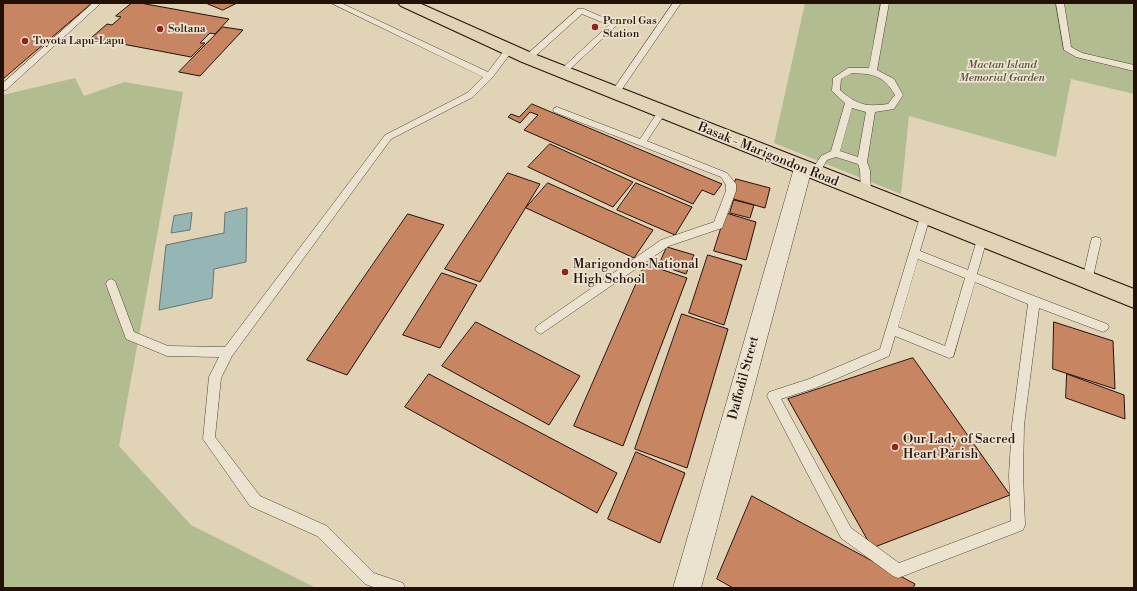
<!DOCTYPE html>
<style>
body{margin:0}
#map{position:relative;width:1137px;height:591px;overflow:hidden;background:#e1d3b6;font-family:"Libre Bodoni",serif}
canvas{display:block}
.frame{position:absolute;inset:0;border:4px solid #231107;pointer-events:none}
</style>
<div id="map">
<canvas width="1137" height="591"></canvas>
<div class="frame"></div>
</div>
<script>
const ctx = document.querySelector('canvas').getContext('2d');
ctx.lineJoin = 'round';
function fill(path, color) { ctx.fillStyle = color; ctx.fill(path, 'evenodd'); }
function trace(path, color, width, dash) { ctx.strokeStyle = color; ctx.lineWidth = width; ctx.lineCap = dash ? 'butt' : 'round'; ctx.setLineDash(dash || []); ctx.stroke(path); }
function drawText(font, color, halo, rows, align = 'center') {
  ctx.font = font + ' "Libre Bodoni",serif'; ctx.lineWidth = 3.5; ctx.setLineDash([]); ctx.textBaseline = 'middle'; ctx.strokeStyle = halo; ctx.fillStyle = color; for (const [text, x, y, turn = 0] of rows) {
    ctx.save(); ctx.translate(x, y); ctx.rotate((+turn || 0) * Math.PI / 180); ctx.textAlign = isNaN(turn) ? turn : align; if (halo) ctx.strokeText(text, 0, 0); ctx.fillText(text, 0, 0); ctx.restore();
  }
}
fill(new Path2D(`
 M805,3H1134V94L1071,79L1056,157L909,116L901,194L774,143Z
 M75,78L84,96L124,82L183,92L119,446L191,525L316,588H3V95Z`), '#b1bd90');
const water = new Path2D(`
 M247,208L246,262L214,269L212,298L159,310L166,245L224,233L225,213Z
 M192,213L190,230L171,233L174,216Z`);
fill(water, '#96b6b5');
trace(water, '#68746f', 1);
const building = new Path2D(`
 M3,3H92L3,79Z
 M132,3H140L229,19L215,34L210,33L200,43H205L191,57L91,38L107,24L112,25L121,17L116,16Z
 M206,3H237L223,10Z
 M223,27L243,30L200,76L179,72Z
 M532,104L722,184L714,195L702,190L693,204L524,130L538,115L530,112L520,123L508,117L511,114L519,117Z
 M550,144L633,182L613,207L528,167Z
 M508,173L540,184L480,282L445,269Z
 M736,179L770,188L765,208L730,198Z
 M548,183L653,230L634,258L526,208Z
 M636,183L692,207L675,235L617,210Z
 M734,200L754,205L750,218L730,213Z
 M726,213L756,222L746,260L714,251Z
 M408,214L444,225L347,375L307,360Z
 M667,247L694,255L686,274L659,265Z
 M708,255L742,265L724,325L689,313Z
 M645,264L687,278L623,446L574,426Z
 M442,273L477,285L440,348L403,335Z
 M682,314L728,329L687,468L635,449Z
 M476,322L580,376L549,425L442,366Z
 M1054,322L1113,341L1115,389L1053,369Z
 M913,358L1010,495L872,548L788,399Z
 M429,374L617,473L597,513L405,407Z
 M1067,374L1124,395L1125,419L1066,398Z
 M636,452L685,473L660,543L608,519Z
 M752,496L915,584L913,588H733L717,579Z`);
fill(building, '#c78562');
trace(building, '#231107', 1);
const service = new Path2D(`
 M93,3H101L6,90L3,91V83Z
 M331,3H341L488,72L506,48L509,47L513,50L492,78L473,97L391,139L232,356L221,378L215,437L260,496L327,526L374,573L403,583L405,588H376L365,584L317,536L250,506L203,439L209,377L219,357L167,356L126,339L106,284L107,281L111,279L115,281L134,332L168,346L225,347L385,135L467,93L483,77Z
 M673,3H681L618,95H612L611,93L612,91Z
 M881,3H889L877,70L894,79L903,95L894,109L875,112L867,162L870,170L871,193L869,196H863L861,193L860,170L858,164L836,157L827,160L818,175H812L810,173L821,156L831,151L845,103L832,91L833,78L848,68H869ZM852,73C874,74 883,75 895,95L888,104C866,107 857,105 840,90L841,79ZM852,108L866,112L858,157L840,151Z
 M1056,3H1064L1071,47L1082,53L1134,65V71L1076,57L1064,50Z
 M578,9H584L618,24L565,74L562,75L558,72L609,25L582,14L531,60H525L524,58L525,56Z
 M557,107L640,139L659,110H665L666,112L647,141L727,173L736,184V191L722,228L669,246L541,334L537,332L535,329L537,326L661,240L714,222L726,191V185L721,177L554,112L553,110L554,108Z
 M925,213L929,214L930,217L920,251L968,270L978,236H986L987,239L977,274L1107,324L1109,327L1107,330L1103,332L1039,308L1024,425L1023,475L1025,525L1023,530L898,578L893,576L841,538L767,396L769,392L809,379L880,349L920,217L921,214ZM918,259L965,278L945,346L898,327ZM975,282L1028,304L1012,425L1009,475L1011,521L899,563L851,528L781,399L815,388L889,356L895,336L949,358L953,357Z
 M1096,237L1100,238L1101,241L1092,281L1091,284L1087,285L1083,284L1082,281L1091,241L1092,238Z`);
const minor = new Path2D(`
 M803,161L809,163L812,168L701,588H673L794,168L797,163Z`);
const primary = new Path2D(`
 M398,3H419L534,54L1134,289V308L522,62L401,6Z`);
trace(service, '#524233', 1);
trace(minor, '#524233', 1);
trace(primary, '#231107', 2);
fill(service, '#ece2d0');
fill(minor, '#ece2d0');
fill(primary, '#e1d3b6');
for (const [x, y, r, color] of [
 [595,27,4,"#8f2418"],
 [160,29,4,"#8f2418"],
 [25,41,4,"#8f2418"],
 [565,272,4,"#8f2418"],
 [895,447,4,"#8f2418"]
]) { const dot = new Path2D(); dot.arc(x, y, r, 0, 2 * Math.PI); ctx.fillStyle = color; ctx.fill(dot); trace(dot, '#ece2d0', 1.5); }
drawText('11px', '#231107', '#ece2d0', [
 ["Penrol Gas",603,21],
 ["Station",603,34],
 ["Soltana",168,29],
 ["Toyota Lapu-Lapu",33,41]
], 'left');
drawText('italic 11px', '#554d37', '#ece2d0', [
 ["Mactan Island",1002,65],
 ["Memorial Garden",1002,78]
]);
drawText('13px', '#231107', '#ece2d0', [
 ["Basak - Marigondon Road",768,155,22],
 ["Daffodil Street",744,378,-75]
]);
drawText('13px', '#231107', '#ece2d0', [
 ["Marigondon National",573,265],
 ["High School",573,280],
 ["Our Lady of Sacred",903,440],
 ["Heart Parish",903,455]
], 'left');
</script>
